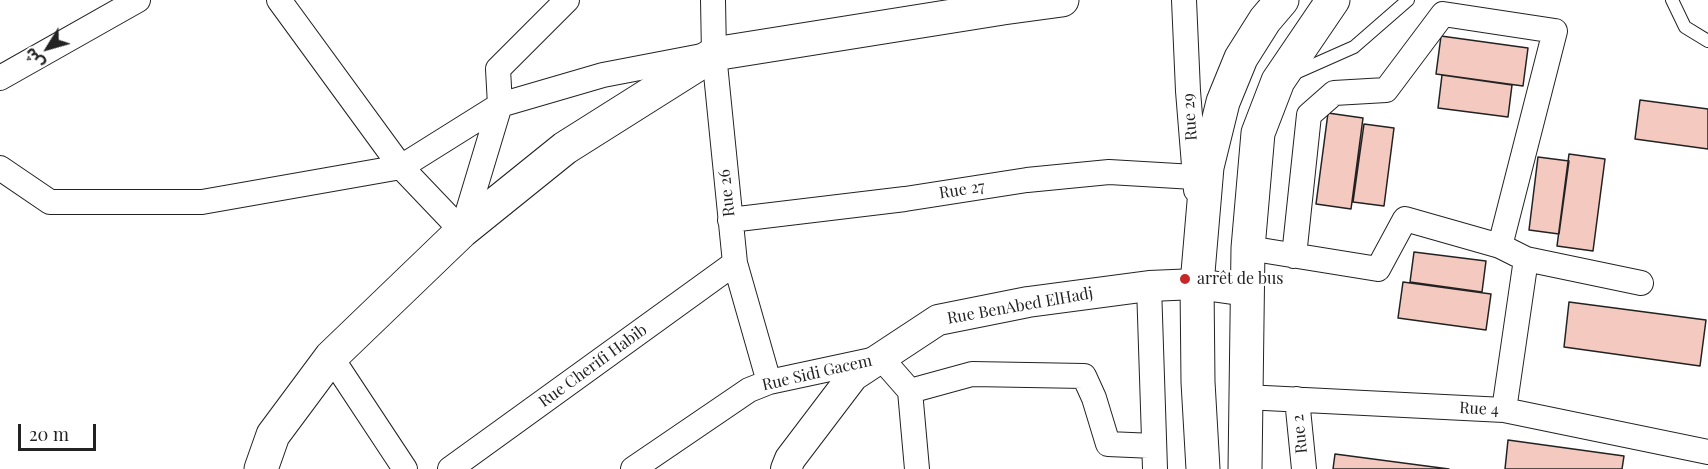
<!DOCTYPE html>
<meta charset="utf-8">
<style>
body{margin:0}
#map{position:relative;width:1708px;height:469px;overflow:hidden;background:#fff;font-family:"Playfair Display","Noto Sans Arabic",serif}
canvas{display:block}
.north{position:absolute;left:18px;top:18px;width:60px;height:60px;-webkit-text-stroke:4px #fff;paint-order:stroke;rotate:233deg;font-size:16px;font-weight:700;line-height:24px;text-align:center;color:#222}
.north::after{content:'';display:block;margin:auto;width:21px;height:27px;background:#222;clip-path:polygon(50% 0,100% 100%,50% 72%,0 100%)}
.scale{position:absolute;left:18px;top:424px;width:78px;height:27px;box-sizing:border-box;border:3px solid #222;border-top:0;padding-left:8px;font-size:18px;line-height:21px;white-space:nowrap;color:#222;-webkit-text-stroke:4px #fff;paint-order:stroke}
</style>
<div id="map">
<canvas width="1708" height="469"></canvas>
<div class="north">ش</div>
<div class="scale">20 m</div>
</div>
<script>
const ctx = document.querySelector('canvas').getContext('2d');
ctx.lineJoin = 'round';
function fill(path, color) { ctx.fillStyle = color; ctx.fill(path, 'evenodd'); }
function trace(path, color, width, dash) { ctx.strokeStyle = color; ctx.lineWidth = width; ctx.lineCap = dash ? 'butt' : 'round'; ctx.setLineDash(dash || []); ctx.stroke(path); }
function drawText(font, color, halo, rows, align = 'center') {
  ctx.font = font + ' "Playfair Display",serif'; ctx.lineWidth = 4.5; ctx.setLineDash([]); ctx.textBaseline = 'middle'; ctx.strokeStyle = halo; ctx.fillStyle = color; for (const [text, x, y, turn = 0] of rows) {
    ctx.save(); ctx.translate(x, y); ctx.rotate((+turn || 0) * Math.PI / 180); ctx.textAlign = isNaN(turn) ? turn : align; if (halo) ctx.strokeText(text, 0, 0); ctx.fillText(text, 0, 0); ctx.restore();
  }
}
const building = new Path2D(`
 M1441,36L1528,48L1523,86L1436,74Z
 M1442,75L1512,85L1508,117L1438,108Z
 M1640,100L1708,109V149L1635,139Z
 M1328,113L1363,118L1351,209L1316,204Z
 M1364,124L1394,128L1384,206L1353,202Z
 M1569,154L1605,159L1593,251L1557,246Z
 M1538,157L1569,161L1559,234L1529,230Z
 M1414,252L1486,261L1482,292L1410,282Z
 M1403,282L1491,294L1486,330L1398,318Z
 M1569,302L1706,320L1700,366L1564,347Z
 M1508,440L1624,456L1622,469H1505Z
 M1335,454L1449,469H1333Z`);
fill(building, '#f3c9c0');
trace(building, '#222', 1.5);
const service = new Path2D(`
 M1672,0L1685,27L1708,41
 M1293,74L1354,47L1408,0`);
const minor = new Path2D(`
 M279,0L401,167L462,231L500,105L498,69L567,0
 M713,0L714,54L735,263L769,382
 M1184,0L1188,91L1196,190
 M0,78L138,0
 M0,168L50,202H202L401,167L500,105L603,75L702,56
 M730,220L905,199L1027,180L1109,172L1194,177
 M1500,246L1526,259L1504,410
 M1248,248L1378,269L1405,219L1500,246L1555,31L1443,14L1386,90L1334,93L1309,115L1294,256
 M1526,259L1641,283
 M1149,286L1155,469
 M331,357L405,469
 M910,391L972,374L1084,376L1094,398L1108,444L1154,446
 M1245,397L1504,410L1708,452
 M1297,399L1304,469
 M450,469L735,263
 M633,469L749,390L769,382L881,358L910,391L917,469`);
const tertiary = new Path2D(`
 M786,469L790,459L853,376L938,320L1028,302L1149,286L1197,284L1247,291`);
const secondary = new Path2D(`
 M261,469L273,435L331,357L462,231L565,148L714,54L1003,8L1062,0`);
const primary = new Path2D(`
 M1203,469L1198,382L1197,284L1207,167L1223,102L1241,58L1265,20L1282,0
 M1245,469L1248,248L1258,133L1278,81L1333,0`);
trace(service, '#222', 14);
trace(minor, '#222', 26);
trace(tertiary, '#222', 32);
trace(secondary, '#222', 35);
trace(primary, '#222', 35);
trace(service, '#fff', 12);
trace(minor, '#fff', 24);
trace(tertiary, '#fff', 30);
trace(secondary, '#fff', 33);
trace(primary, '#fff', 33);
for (const [x, y, r, color] of [
 [1185,279,6,"#c62828"]
]) { const dot = new Path2D(); dot.arc(x, y, r, 0, 2 * Math.PI); ctx.fillStyle = color; ctx.fill(dot); trace(dot, '#fff', 2); }
drawText('16px', '#222', '#fff', [
 ["Rue 29",1190,117,-94],
 ["Rue 27",962,190,-9],
 ["Rue 26",727,193,-96],
 ["Rue BenAbed ElHadj",1020,306,-10],
 ["Rue Cherifi Habib",593,366,-36],
 ["Rue Sidi Gacem",817,373,-13],
 ["Rue 4",1479,409,3],
 ["Rue 2",1300,434,-96]
]);
drawText('16px', '#222', '#fff', [
 ["arrêt de bus",1197,279]
], 'left');
</script>
